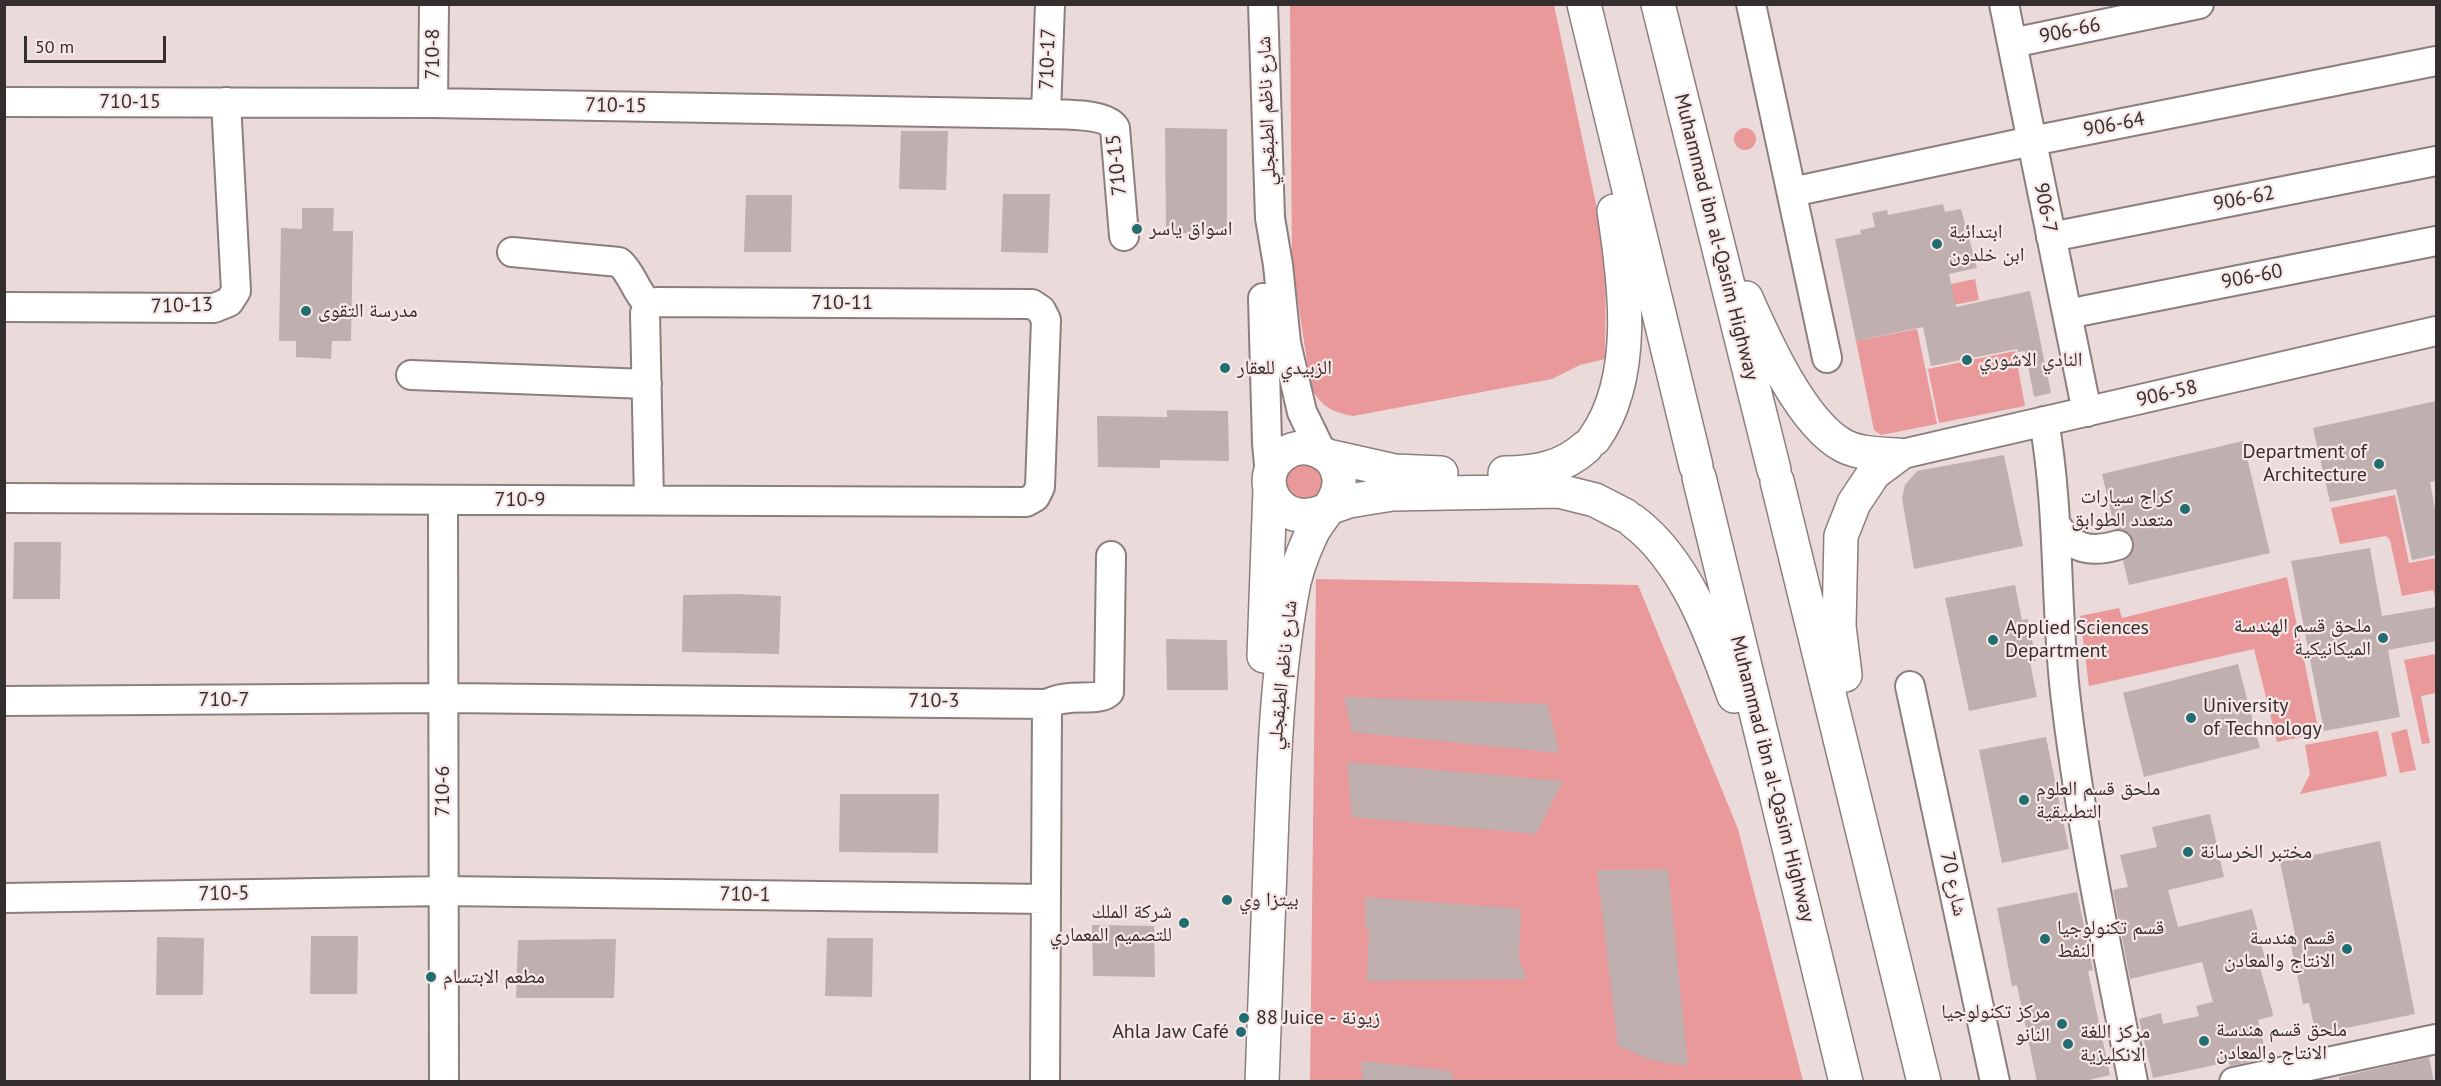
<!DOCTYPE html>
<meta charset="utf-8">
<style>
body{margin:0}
#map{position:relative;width:2441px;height:1086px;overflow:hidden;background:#ebdada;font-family:"PT Sans",sans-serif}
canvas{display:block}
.frame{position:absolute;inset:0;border:6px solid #352e2e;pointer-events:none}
.scale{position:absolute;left:24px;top:36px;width:142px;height:27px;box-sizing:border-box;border:3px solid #352e2e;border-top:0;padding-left:8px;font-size:18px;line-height:21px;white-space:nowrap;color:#352e2e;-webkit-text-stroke:4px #f8e7e7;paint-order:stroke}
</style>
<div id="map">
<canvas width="2441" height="1086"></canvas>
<div class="frame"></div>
<div class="scale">50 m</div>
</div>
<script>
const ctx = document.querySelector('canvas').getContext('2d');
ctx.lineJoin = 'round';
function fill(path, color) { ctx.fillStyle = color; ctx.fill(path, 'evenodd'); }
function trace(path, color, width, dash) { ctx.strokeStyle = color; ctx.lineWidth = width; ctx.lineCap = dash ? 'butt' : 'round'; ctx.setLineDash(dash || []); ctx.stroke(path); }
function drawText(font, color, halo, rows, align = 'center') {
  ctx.font = font + ' "PT Sans","Noto Naskh Arabic",sans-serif'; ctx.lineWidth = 4.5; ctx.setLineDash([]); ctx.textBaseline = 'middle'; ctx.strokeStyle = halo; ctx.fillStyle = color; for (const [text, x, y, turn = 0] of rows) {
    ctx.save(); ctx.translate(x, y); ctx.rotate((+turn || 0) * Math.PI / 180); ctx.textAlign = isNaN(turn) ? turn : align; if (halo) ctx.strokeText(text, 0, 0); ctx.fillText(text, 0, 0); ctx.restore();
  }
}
fill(new Path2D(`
 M1290,5H1554L1606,251L1605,359L1580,365L1552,379L1353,416C1332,412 1322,407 1311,388L1292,262Z
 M1734 139a11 11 0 1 1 22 0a11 11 0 1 1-22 0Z
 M1975,279L1979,300L1882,319L1878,299Z
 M1917,329L1937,424L1881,435L1874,430L1856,341Z
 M2015,351L2025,406L1939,423L1928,369Z
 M1285 481a19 19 0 1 1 38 0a19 19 0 1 1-38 0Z
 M2395,495L2409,563L2436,558V601L2433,590L2402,596L2390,540L2386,536L2340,544L2331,508Z
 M2287,577L2319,733L2277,742L2254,649L2089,686L2080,616L2119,608L2122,618Z
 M1316,579L1638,585L1738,829L1803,1081L1310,1082Z
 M2436,654V693L2421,696L2430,743L2422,744L2404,660Z
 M2407,729L2416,770L2400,773L2391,733Z
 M2378,731L2387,776L2300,794L2310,774L2305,745Z`), '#e9999a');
fill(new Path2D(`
 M1165,128L1227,129V234L1166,233Z
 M901,131H948L946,190L899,189Z
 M1003,194H1050L1048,253L1001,252Z
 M746,195H792L791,252H744Z
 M1943,204L1945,212L1961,209L1977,268L1949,274L1956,307L2030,291L2051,393L2034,397L2025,351L2018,352L2017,349L1931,366L1923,327L1856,341L1835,239L1861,234L1860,230L1875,227L1872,213L1887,210L1888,215Z
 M302,208H334L333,231H353L351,341H332L331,359L296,357V341H279L281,228L302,229Z
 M2436,401V481L2430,482L2436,514V555L2412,560L2396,489L2330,502L2313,428Z
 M1167,410L1228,411L1229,461L1160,460V468L1098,467L1097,416L1167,417Z
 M2243,441L2270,553L2129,585L2123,561L2130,556L2134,542L2129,533L2115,529L2102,474Z
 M2004,455L2023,546L1914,569L1902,498L1905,485L1917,471Z
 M14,542H61L60,599H13Z
 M2370,548L2382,616L2436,607V641L2388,650L2400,717L2324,731L2291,561Z
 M2015,585L2022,620L2028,619L2036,661L2030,662L2037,697L1969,711L1945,598Z
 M736,594L781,596L779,654L682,652L683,595Z
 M1166,639L1227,640L1228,690H1167Z
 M2238,664L2260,748L2144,777L2123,693Z
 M1344,697L1548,704L1559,753L1352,732Z
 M2046,737L2069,849L2002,863L1979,750Z
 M1347,762L1563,781L1536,834L1352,817Z
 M840,794H939L938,853L839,852Z
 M2210,814L2224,877L2168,890L2178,927L2252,909L2267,966L2260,968L2272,1010L2273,1016L2258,1020L2267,1058L2230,1066L2229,1062L2153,1078L2139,1019L2161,1013L2163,1024L2199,1016L2196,1006L2213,1002L2202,962L2130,979L2113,890L2128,887L2120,855L2157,847L2152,827Z
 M2380,841L2415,1014L2316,1034L2309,1003L2303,1004L2289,936L2295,934L2280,862Z
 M1668,869L1688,1066L1651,1060L1618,1046L1597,870Z
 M2077,892L2093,970L2088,971L2110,1075L2080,1082H2037L2017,985L2012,986L1997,908Z
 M1365,897L1521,909L1519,960L1527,979L1367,981L1369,929H1366Z
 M1092,925L1154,926L1155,977L1093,976Z
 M311,936H358L357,994H310Z
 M157,937L204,938L203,995H156Z
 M827,938H873L872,997L825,996Z
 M616,939L614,998H516L518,940Z
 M2429,1057L2434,1082H2339V1077Z
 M1361,1061L1452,1071V1082H1363Z`), '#c0afaf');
const minor = new Path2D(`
 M1263,4L1270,218L1278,265L1286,343L1302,412L1321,451
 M1751,4L1827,358
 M2004,4L2087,412
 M2012,43L2199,4
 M4,102L433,103L1046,114C1063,115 1106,113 1115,128L1124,236
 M433,103L434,4
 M1046,114L1050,4
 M1792,192L2032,141L2436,61
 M2051,237L2436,161
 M512,252L619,262C633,274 634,290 649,305
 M1263,298L1267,443L1270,476
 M4,307L214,308L229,302L236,291L226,102
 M2067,314L2436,241
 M411,375L647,384
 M2044,421C2060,511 2055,602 2065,692C2080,823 2108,952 2133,1082
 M1898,455L2436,331
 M4,498L1026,502L1035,497L1040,487L1046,320L1041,310L1032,304L657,302L649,305L645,313L649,500
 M443,500L444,1082
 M2056,525C2073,550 2091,553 2118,545
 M1910,686L1995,1082
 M4,701L443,698L1047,704L1045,1082
 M1047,704C1068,692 1098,703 1109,692L1111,556
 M4,898L444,891L1046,899
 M2234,1082L2436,1039`);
const major = new Path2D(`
 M1264,656L1270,489
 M1262,1082C1265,1002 1268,922 1271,842C1274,760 1277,678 1291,598C1294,576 1302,554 1312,533C1321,515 1341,500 1339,478C1336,453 1305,439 1284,454C1250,478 1279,531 1324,511`);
const highway = new Path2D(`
 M1584,4L1696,466
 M1658,4L1774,470
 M1746,298C1765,341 1802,424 1844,446C1860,454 1880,454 1898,455
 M1594,439C1638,378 1625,282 1614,211
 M1328,456L1395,471L1441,473
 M1505,473C1535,473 1563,468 1586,447
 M1699,477L1846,1082
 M1777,481L1924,1082
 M1329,508L1349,501L1392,494L1559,491L1595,500L1626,516
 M1633,521C1686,561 1712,635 1734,696
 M1845,675L1839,626L1841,536L1854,503L1874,473L1898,455`);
trace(minor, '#8d7e7e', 32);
trace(major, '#8d7e7e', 36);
trace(highway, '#8d7e7e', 36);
trace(minor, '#fff', 28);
trace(major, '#fff', 33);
trace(highway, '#fff', 33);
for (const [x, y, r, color] of [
 [1137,229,6,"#216d70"],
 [1937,244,6,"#216d70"],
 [306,311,6,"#216d70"],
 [1967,360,6,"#216d70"],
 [1225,368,6,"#216d70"],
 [2379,464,6,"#216d70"],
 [2185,509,6,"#216d70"],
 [2383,638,6,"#216d70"],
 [1993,640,6,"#216d70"],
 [2191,718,6,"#216d70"],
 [2024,800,6,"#216d70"],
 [2188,852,6,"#216d70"],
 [1227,900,6,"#216d70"],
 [1184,923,6,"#216d70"],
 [2045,939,6,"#216d70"],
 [2347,949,6,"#216d70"],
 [431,977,6,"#216d70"],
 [1244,1018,6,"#216d70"],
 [2062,1024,6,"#216d70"],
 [1241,1032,6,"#216d70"],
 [2204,1041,6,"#216d70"],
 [2068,1044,6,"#216d70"]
]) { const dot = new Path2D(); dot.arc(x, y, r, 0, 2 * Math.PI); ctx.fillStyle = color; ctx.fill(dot); trace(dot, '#f8e7e7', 2); }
drawText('20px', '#352e2e', '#f8e7e7', [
 ["906-66",2070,31,-12],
 ["710-8",433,54,-90],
 ["710-17",1048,59,-88],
 ["710-15",130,102],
 ["710-15",616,106,1],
 ["شارع ناظم الطبقجلي",1267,111,-92],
 ["906-64",2114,125,-11],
 ["710-15",1117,165,-96],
 ["906-62",2244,199,-11],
 ["906-7",2045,208,79],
 ["Muhammad ibn al-Qasim Highway",1716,237,76],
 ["906-60",2252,277,-11],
 ["710-11",842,303],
 ["710-13",182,306,-2],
 ["906-58",2167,394,-13],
 ["710-9",520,500],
 ["شارع ناظم الطبقجلي",1283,675,-84],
 ["710-7",224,700],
 ["710-3",934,701],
 ["Muhammad ibn al-Qasim Highway",1772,779,76],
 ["710-6",443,791,-90],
 ["شارع 70",1953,884,78],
 ["710-5",224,894,-1],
 ["710-1",745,895,1]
]);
drawText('20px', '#352e2e', '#f8e7e7', [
 ["اسواق ياسر",1149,229],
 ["ابتدائية",1949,232],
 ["ابن خلدون",1949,255],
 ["مدرسة التقوى",318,311],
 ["النادي الاشوري",1979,360],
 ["الزبيدي للعقار",1237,368],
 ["Department of",2367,452,"right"],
 ["Architecture",2367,475,"right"],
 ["كراج سيارات",2173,497,"right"],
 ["متعدد الطوابق",2173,520,"right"],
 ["ملحق قسم الهندسة",2371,626,"right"],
 ["الميكانيكية",2371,649,"right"],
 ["Applied Sciences",2005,628],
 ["Department",2005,651],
 ["University",2203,706],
 ["of Technology",2203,729],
 ["ملحق قسم العلوم",2036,789],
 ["التطبيقية",2036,812],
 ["مختبر الخرسانة",2200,852],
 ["بيتزا وي",1239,900],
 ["شركة الملك",1172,912,"right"],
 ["للتصميم المعماري",1172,935,"right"],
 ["قسم تكنولوجيا",2057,928],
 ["النفط",2057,951],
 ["قسم هندسة",2335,938,"right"],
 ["الانتاج والمعادن",2335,961,"right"],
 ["مطعم الابتسام",443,977],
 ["مركز تكنولوجيا",2050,1012,"right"],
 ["النانو",2050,1035,"right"],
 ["88 Juice - زيونة",1256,1018],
 ["ملحق قسم هندسة",2216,1030],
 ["الانتاج والمعادن",2216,1053],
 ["Ahla Jaw Café",1229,1032,"right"],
 ["مركز اللغة",2080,1032],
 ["الانكليزية",2080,1055]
], 'left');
</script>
